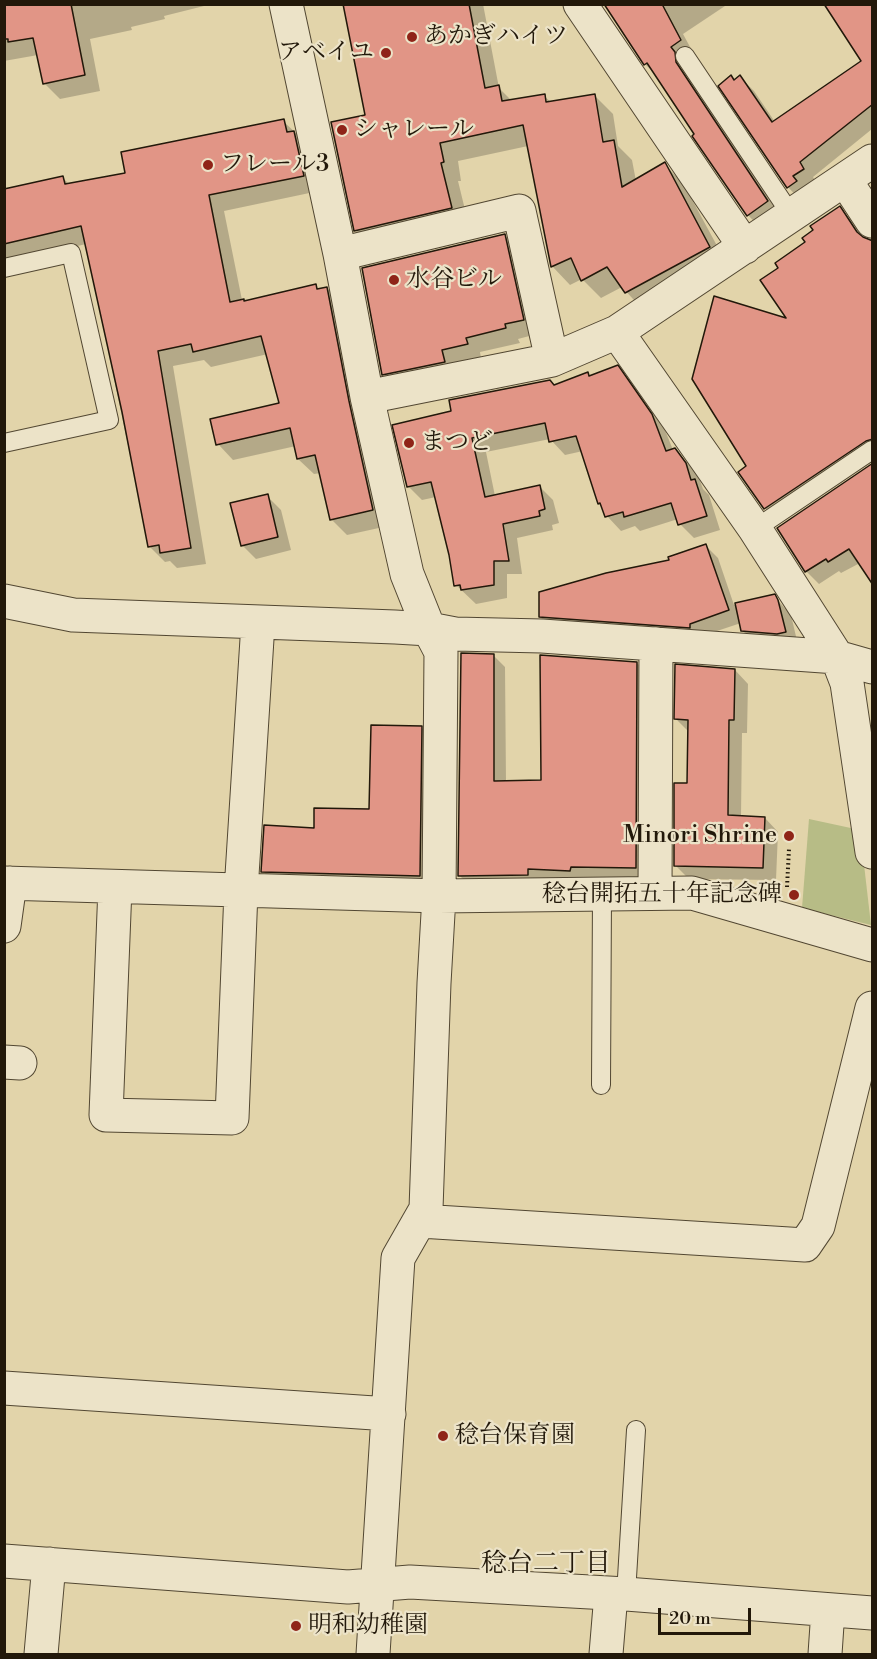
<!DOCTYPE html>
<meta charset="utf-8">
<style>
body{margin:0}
#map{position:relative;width:877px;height:1659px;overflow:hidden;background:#e2d4aa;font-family:"Libre Bodoni",serif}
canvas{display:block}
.frame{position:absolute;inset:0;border:6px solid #22180a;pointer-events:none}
.scale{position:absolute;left:658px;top:1608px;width:93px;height:27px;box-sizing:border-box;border:3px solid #22180a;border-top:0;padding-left:8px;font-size:18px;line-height:21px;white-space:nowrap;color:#22180a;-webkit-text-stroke:4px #ece3c8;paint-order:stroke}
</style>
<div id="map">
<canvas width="877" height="1659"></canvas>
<div class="frame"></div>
<div class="scale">20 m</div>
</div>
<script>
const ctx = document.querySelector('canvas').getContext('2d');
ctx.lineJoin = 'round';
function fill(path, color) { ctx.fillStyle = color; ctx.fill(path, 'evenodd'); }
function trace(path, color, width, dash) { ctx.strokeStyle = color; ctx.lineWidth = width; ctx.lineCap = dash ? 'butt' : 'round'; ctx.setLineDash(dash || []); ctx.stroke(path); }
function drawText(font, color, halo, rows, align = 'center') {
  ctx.font = font + ' "Libre Bodoni","Noto Serif JP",serif'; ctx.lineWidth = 4.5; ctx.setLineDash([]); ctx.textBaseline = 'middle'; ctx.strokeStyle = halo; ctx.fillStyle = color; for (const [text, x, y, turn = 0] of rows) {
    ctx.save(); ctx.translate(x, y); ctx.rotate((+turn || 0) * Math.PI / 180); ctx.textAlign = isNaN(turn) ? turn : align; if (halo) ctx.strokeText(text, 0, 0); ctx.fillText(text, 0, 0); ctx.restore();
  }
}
fill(new Path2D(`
 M809,819L860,830L871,925L802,908Z`), '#b7bc86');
fill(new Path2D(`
 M4,4H204V6L164,16L165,19L131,27L132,30L90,39L100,91L60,99L44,83L38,55L4,61Z
 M345,4H483L499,88L512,101L544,96L552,103L594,95L613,114L618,146L632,160L636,181L664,164L683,183L728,266L644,311L622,287L601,298L582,279L570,285L552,266L528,146L458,161L461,181H458L469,226L374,249L356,231L367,116Z
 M605,4H728L683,34L782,216L762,230L748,215L658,77L645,64Z
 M872,4V129L813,177L817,184L802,202L788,187L735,81L740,77L754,91L775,122L863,61Z
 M283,121L299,136L319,191L224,211L242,300L246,303L316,286L319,290L327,288L342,304L388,526L347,535L331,519L321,473L314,474L298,459L296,446L233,460L218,444L281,404L268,354L211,367L204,360L173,366L206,564L177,568L170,561L165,562L149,546L86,244L36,256L4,270V191L63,178L70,185L127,174Z
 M840,208L852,221L864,239L872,241V457L778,521L765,508L740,472L748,466L790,321L780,268Z
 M504,235L519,250L537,334L518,339L520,343L480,352L481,358L398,388L383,374Z
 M617,367L631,381L665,430L673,450H675L689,464L699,478L703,489L709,495L720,530L694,538L680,524L678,519L640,531L635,526L621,531L607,516L604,508L599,504L583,451L565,455L550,439L486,452L495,496L539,486L553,500L559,523L552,525L553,530L517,538L522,574H507V598L476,604L456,585L436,497L422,500L408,486L394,426L554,386L587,373L591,377Z
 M872,465L860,563L841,573L839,571L819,584L806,571Z
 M267,496L281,510L291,550L256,559L242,545Z
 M706,546L718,558L734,605L774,596L791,615L798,645L756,644L743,631L741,623L702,636L553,629L540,617Z
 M493,655L505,667L506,782L543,781L637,663L649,675L648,880L471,887L459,875Z
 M735,670L748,684L747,733H742L741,817L765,818L778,832L776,880L689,879L675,865L689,785V732L676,719Z
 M421,727L435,741L433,889L276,885L263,871L370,811Z`), '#0003');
const building = new Path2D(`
 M4,4H71L85,75L43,84L33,38L8,42V39H4Z
 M343,4H469L485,88L499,85L502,101L545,94L546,102L595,94L603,142L614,140L622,187L665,162L710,247L625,293L607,267L581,281L571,258L551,267L523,125L440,143L444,162L441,163L452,208L354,231L331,122L365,115Z
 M604,4H662L681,40L671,47L675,52L676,62L768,201L747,216L692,136L694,134L647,63L644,65Z
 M824,4H873V104L800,162L804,169L793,176L797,181L787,188L718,86L731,75L734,80L740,75L772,122L861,61Z
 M284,119L287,132L294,131L304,176L209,195L230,302L244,299V301L316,284L317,289L327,287L349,401L373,510L330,520L315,455L297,459L290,428L216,445L210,419L279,403L261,336L193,352L191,344L158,351L191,548L160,553L159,545L148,547L122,412L81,226L4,244V189L63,176L65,184L125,173L121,152Z
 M840,206L857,232L863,237L873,241V439L866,441L764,509L738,472L746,466L692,379L714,296L786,318L760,280L778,268L775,263L805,242L802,238L813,230L810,226Z
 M505,234L524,320L505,324L506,328L466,338L468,344L442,350L445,362L382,375L362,268Z
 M618,365L652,414L666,451L675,448L686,463L691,480L695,479L707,516L678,525L671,503L624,517L623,512L605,517L600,503L598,504L576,436L549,442L545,423L472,438L485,497L540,485L545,509L539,511L540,516L503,524L509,561H494V585L461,590L460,585L454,586L449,555L431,482L407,487L392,425L451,411L449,400L550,380L554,385L588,372L589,376Z
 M873,463V585L849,549L828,562L826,559L805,572L777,528Z
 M268,494L278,537L241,546L230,503Z
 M706,544L729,610L690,624V628L539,617V592L606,573L669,560L668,557Z
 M775,594L778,600L786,632L777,634L741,631L735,603Z
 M461,653L494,654V781L541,780L540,655L637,662L636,868L571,867L570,871L528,869V875L458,876Z
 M675,664L735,669L734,720H729L728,815L765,817L763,868L674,866V783H687L688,720L674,719Z
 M371,725L422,726L420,876L261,872L264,825L314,828V808L369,809Z`);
fill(building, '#e19586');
trace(building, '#22180a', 1.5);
const lane = new Path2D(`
 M685,56L792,216
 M4,268L71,253L109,420L4,443
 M755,529L872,450
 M601,1085L602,894
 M626,1594L636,1430`);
const street = new Path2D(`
 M286,4L340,254L367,397L407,574L429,629L441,652L439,896L434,983L426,1209L398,1258L373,1654
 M580,4L745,247
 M845,180L872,221
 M340,254L519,211L552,360
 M617,332L755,529L837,657L847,683L872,852
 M367,397L552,360L617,332L872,161
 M4,601L73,615L395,627L429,629L455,634L542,636L837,657L872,667
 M4,883L439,896L692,893L872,945
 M115,887L106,1115L232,1118L241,891L258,623
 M655,893L656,644
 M4,926L10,883
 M4,1062L20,1063
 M420,1221L805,1245L818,1226L872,1008
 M4,1388L389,1414
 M4,1561L348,1587L410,1582L626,1594L872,1613
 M41,1654L49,1564
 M606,1654L611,1594
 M825,1654L828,1610`);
trace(lane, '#524732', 20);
trace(street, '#524732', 35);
trace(new Path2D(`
 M787,887L789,849`), '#22180a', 4, [1.5, 3]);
trace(lane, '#ece3c8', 18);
trace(street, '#ece3c8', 33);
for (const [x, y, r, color] of [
 [412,37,6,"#8f2418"],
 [386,53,6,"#8f2418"],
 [342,130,6,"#8f2418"],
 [208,165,6,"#8f2418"],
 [394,280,6,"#8f2418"],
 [409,443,6,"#8f2418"],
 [789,836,6,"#8f2418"],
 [794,895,6,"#8f2418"],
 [443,1436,6,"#8f2418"],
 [296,1626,6,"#8f2418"]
]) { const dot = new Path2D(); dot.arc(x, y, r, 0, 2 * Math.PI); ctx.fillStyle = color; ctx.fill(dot); trace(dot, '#ece3c8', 2); }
drawText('24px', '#22180a', '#ece3c8', [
 ["あかぎハイツ",424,37],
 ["アベイユ",374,53,"right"],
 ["シャレール",354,130],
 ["フレール3",220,165],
 ["水谷ビル",406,280],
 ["まつど",421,443],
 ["Minori Shrine",777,836,"right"],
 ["稔台開拓五十年記念碑",782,895,"right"],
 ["稔台保育園",455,1436],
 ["明和幼稚園",308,1626]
], 'left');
drawText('26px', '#22180a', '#ece3c8', [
 ["稔台二丁目",546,1565]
]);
</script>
